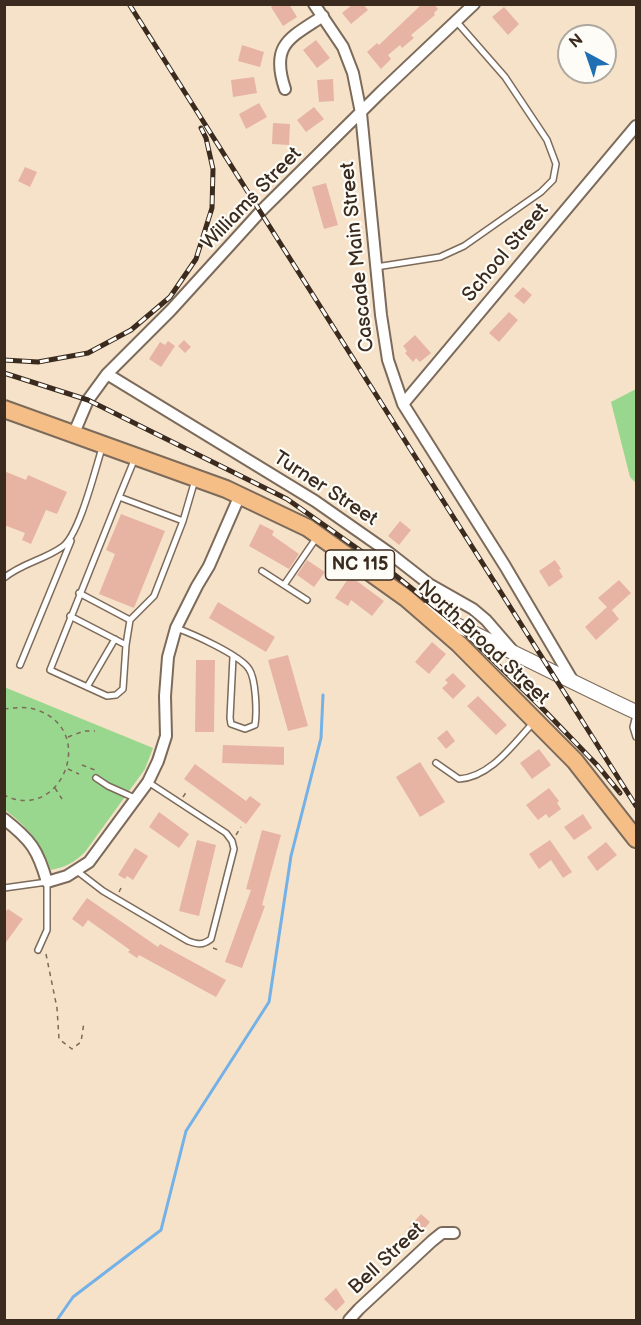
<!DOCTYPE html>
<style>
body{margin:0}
#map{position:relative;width:641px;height:1325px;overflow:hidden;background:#f6e2c9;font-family:"Balsamiq Sans",sans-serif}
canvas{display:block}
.frame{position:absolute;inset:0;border:6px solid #3b2a1e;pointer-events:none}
.north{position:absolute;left:557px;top:24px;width:60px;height:60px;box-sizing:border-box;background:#fdfcf7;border:2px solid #afa8a0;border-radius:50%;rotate:320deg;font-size:16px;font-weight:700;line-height:24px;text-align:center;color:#3b2a1e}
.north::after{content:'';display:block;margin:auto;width:21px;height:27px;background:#1f6fb2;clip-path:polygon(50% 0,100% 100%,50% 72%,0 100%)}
</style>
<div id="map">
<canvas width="641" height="1325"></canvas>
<div class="frame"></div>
<div class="north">N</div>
</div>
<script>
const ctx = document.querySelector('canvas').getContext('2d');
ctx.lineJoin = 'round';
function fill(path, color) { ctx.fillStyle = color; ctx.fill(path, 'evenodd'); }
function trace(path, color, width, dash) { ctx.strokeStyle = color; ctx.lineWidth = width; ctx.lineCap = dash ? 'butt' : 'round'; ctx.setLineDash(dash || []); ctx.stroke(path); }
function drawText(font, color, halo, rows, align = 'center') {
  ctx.font = font + ' "Balsamiq Sans",sans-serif'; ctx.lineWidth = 4.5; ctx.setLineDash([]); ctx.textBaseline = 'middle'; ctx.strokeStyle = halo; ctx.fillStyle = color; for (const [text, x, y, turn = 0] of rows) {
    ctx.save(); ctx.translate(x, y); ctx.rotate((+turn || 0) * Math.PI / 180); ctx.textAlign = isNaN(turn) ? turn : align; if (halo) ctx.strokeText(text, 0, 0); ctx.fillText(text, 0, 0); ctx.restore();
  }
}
fill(new Path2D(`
 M636,389V483L630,477L611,402Z
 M4,687L153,748L145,769L85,852C74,863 65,867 51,870C40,842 29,828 5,810Z`), '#98d78d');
trace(new Path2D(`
 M57,1320L73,1297L161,1230L186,1131L269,1002L291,856L321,738L323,695`), '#74b1e7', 3);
fill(new Path2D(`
 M276,4H289L297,17L283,26L271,7Z
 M353,4H363L368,10L351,24L342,13Z
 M422,4H434L438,9L434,13L435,15L411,35L414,38L402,48L400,45L388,55L391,59L381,69L367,52L377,43L379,45Z
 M504,7L519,24L508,35L492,17Z
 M316,40L330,58L317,68L303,50Z
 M242,45L264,52L260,67L238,61Z
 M254,77L257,93L233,97L231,80Z
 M333,79L334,101L319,102L317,80Z
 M259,103L267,117L246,129L239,114Z
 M314,107L324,119L306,132L297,120Z
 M273,123L290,124L289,145L272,144Z
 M25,167L37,172L30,187L18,181Z
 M326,183L338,225L324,229L312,187Z
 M523,287L532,295L524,304L514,296Z
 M509,312L518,320L499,342L489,333Z
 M415,335L431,353L420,362L416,358L413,362L405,353L407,351L403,346Z
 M184,340L191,347L185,353L178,346Z
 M168,341L175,346L161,367L149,359L160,342L165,345Z
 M4,471L26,480L28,475L67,492L57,514L46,510L31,544L22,540L25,533L4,525Z
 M121,514L165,531L134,608L99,594L115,554L106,550Z
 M400,521L411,530L399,545L388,536Z
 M260,524L274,531L272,535L299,554L289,569L249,546Z
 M307,560L325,572L314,587L297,575Z
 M555,560L561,569L559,570L563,577L549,587L539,571Z
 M350,576L384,601L372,616L351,600L348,606L335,598Z
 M619,580L631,593L612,610L619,619L596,640L585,627L607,607L598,598Z
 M218,602L275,637L266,652L209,618Z
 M432,642L446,654L429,674L415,662Z
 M288,655L308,726L288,731L268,660Z
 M196,660H215L214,732H195Z
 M453,673L466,686L453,699L442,688L448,683L445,680Z
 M478,696L507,725L496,735L467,706Z
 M447,730L455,741L446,749L437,738Z
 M223,745L284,747V765L222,763Z
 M539,749L551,765L532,779L520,763Z
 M420,762L445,802L420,817L396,777Z
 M195,764L246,801L250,796L261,804L246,824L184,779Z
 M549,788L559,801L557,803L561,809L549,818L546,814L538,820L526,805Z
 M159,812L189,834L179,848L149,827Z
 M583,814L592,828L574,840L564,827Z
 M262,830L281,835L262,905L265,906L242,968L225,962L251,890L246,889Z
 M197,840L216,845L199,916L179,911Z
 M550,840L572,872L563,878L551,860L539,869L529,854Z
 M606,842L617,855L597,871L587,857Z
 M135,848L148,856L133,880L127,876L125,879L118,875Z
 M87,898L158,947L160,944L226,980L216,997L139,955L137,958L128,952L130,950L88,920L83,927L72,919Z
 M8,909L23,919L4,945V913Z
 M421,1214L430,1222L415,1240L405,1232Z
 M336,1288L345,1302L336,1311L324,1299Z`), '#e7b4a4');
const service = new Path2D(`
 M376,267L440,257L464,246L541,192L553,180L556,164L547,140L505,77L456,21
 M135,458L119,497L183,521
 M119,497L50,670L107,696L116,695L123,689L126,645L130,620L154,596L183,521L195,480
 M262,571L307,600
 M4,578C22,563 44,560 62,547C79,536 95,470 102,448
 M284,585L317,537
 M79,593L130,620
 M70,616L126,645
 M176,628C193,634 240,655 249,669C256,679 257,712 255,725L245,729L231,724L230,718L233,657
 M20,665L71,541
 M87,687L115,639
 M636,715L633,727L636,737
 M436,763L459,779C491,777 513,744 534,722
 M96,778L108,786L137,799
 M77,871L103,891L188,941C197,944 202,946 211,939L234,849L232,841L226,833L148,782
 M4,888L47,882V930L38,950`);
const minor = new Path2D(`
 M314,4L343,47L353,73L361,113L381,315L388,360L403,404L505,566L574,683
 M285,89C270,44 290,38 323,16
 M107,374L315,501L388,552L429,584L473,609L486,620L512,650
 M403,404L636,126
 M74,433L88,400L107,374L171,310L261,211L381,92L474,4
 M4,819C31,840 38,850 47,882L67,876L89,862L148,782L158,761L166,736L165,696L168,657L176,628L197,586L209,566L240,495
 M349,1320L359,1309L432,1241L442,1233H454`);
const tertiary = new Path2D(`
 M425,610C496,643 565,679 636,712`);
const primary = new Path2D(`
 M4,409L226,489L308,528L406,598L459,644L575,761L636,839`);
trace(service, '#7c6a5a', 8);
trace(minor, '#7c6a5a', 14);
trace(tertiary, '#7c6a5a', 16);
trace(primary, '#7c6a5a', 20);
trace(new Path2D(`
 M4,709C15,708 26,706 37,710C99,731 60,824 4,795
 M68,737L84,731H95
 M82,765L95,770
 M68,769L79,774
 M55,788L62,799
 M183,797L187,791
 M236,835L241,827
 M119,892L123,884
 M213,948L221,951
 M46,954L57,1008L59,1039L72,1049L81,1042L84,1022`), '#7c6a5a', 1.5, [4.5, 4.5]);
trace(service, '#fff', 5);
trace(minor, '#fff', 10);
trace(tertiary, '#fff', 14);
trace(primary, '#f6be87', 16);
const rail = new Path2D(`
 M129,4L636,806
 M4,360L38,362L88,353L131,330L170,297L196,259L212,208L213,169L206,138L201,128
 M4,373L88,400L287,499L395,575L456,624L544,710L598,766L620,793`);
trace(rail, '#3b2a1e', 5);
trace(rail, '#fdfcf7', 3, [9]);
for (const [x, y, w] of [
 [360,565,69]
]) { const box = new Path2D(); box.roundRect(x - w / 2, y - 15, w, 30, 4.5); ctx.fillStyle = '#fdfcf7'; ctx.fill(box); trace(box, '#3b2a1e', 1.5); }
drawText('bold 18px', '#3b2a1e', null, [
 ["NC 115",360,565]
]);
drawText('20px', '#3b2a1e', '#fdfcf7', [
 ["Williams Street",252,199,-46],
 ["School Street",506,253,-50],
 ["Cascade Main Street",358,257,-96],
 ["Turner Street",325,489,33],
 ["North Broad Street",483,643,43],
 ["Bell Street",387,1259,-43]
]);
</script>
